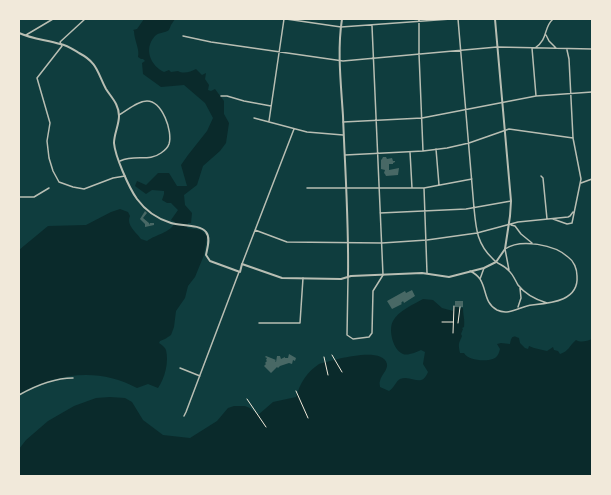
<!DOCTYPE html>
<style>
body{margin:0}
#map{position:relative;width:611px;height:495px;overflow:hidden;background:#0f3d3e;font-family:Montserrat,sans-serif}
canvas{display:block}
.frame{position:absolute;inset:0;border:20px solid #f1e9da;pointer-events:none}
</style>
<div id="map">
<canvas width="611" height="495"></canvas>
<div class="frame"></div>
</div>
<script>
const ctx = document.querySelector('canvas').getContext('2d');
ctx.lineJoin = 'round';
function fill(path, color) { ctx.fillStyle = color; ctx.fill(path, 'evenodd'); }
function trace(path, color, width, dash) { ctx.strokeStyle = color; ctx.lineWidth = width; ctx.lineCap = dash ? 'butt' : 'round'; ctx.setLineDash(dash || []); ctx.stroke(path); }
fill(new Path2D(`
 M144,19H175L171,25L169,30C165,33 159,32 155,36C143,49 151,66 164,72L169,70L171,72L178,71C183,74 191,72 196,69L202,75L206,73L205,79L209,85L208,90L211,91L215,89L224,101V114L229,123L226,143L220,151L203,166L197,185L184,195L185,205L192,213L191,223H188L187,228L201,230L207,236L204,255L195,277L188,286L185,298L176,311L174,327L171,335L165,339L160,341L159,343C162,345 165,347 166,350C169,362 165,378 158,388L148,384L137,388C99,367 56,373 19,394V250L48,226L86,225L111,212L120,209L128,212L130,216C126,225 136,232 141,239L147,241C156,234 171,233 175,222L171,220L178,210L171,203H167L162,200L164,194V191L152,190L146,194L135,186L137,181L146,185L158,173H169L177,186H187L181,165L188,155L207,131L213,118L205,103L184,85L161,87L143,74L142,63L145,61L143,59H141L138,57C140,49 134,40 134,31L133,30L137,29Z
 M423,299L433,300L442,308L453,311V307L463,308C463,315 465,319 464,327L462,328L463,329L461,334L462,336C459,344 458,342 460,353H464C468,361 488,362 495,358C498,356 499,353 500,349L497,344L501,343L510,344C511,338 512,334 519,338L520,343L525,348L528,349L529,346L534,348L547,351L553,347L554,350L558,351L560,354C569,351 569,346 576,340C581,343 587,341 592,339V476H19V449L26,440L48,421L74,406L96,398L110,397L125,398L132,402L143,420L163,435L190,438L217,421L228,408L234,406H245L250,408L258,415L273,402L296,397C300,383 307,372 319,364C331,361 382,345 387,364C388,370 381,375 380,381C379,383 380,385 380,387L389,391C394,388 396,381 400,379C412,374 421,389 428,372L423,364L425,352L421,350C416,352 408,356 403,354C393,350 388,330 393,321C398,311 414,304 423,299Z`), '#0a2a2b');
fill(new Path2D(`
 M383,157H386L387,159L392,158L393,161H395V162L393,163V164H389V170L399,168L398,175L386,176L385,174L384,173L385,170L381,169V160L382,159Z
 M145,211L147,213L143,218L149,223V225L150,223H154V225L145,227V224L140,219Z
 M412,290L415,296L404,303L403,301L401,303L402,304L392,309L387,301L405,291L406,293Z
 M455,301H463V307H455Z
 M289,354L296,358L295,361L293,360L292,364L289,363L280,366L278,368L277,367L271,373L264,366L266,364L265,363L267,361L266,360L267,358L265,357L266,356L276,360L275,361L276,362L277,356H280L281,359L285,357V358H288Z`), '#486865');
trace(new Path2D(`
 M442,322H453
 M458,323L460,307
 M453,333L454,306
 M332,355L342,372
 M324,357L328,375
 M296,391L308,418
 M247,399L266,427`), '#f1e9da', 1);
trace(new Path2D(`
 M85,19L60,42L62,46L37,78L50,123L47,141L49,158L53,171L59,182L73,187L84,189L113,178L125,176
 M286,19L341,27L451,19
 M419,19V54L423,151
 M458,19L474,208C476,229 477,244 493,259C497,264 504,265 508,270C513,274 515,280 518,285C525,294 537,300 547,303
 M26,35L53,19
 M546,35L549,41L556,48
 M183,36L211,42L343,61L497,47L592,49
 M532,48L536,96
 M535,48C549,38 543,28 553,19
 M221,96H227L244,101L271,106
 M119,115C128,110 137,101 147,101C162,101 173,131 169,144C168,147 164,151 161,153C149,162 135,154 120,161
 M254,118L307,132L343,135
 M269,121L284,19
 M343,122L422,118L536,96L592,92
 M436,149L439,185
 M410,152L412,188
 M345,155L423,151L447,148L469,143L509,129L573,138
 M541,176L543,178L547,219
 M581,183L592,179
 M307,188H424L472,179
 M424,188L427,273
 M19,197H34L49,188
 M380,213L466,209L511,201
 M553,219L567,224L572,223L581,179L573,138L569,59L567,50
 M511,225L515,226L521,234L532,243
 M255,230L287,242L382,243L427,240L477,233L518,222L568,217L570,216L573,212
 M242,264L294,129
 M470,271C474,273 478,276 480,279C487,290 484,303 497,310C509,316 521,306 532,305C551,303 579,301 577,276C577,269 574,261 568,257C555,245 521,238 505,249L509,270
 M348,278L347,335L353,339L369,337L372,333L373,291L383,275L372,26
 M480,279L484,268
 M518,307L521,298L520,288
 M259,323H300L303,278
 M180,368L200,376
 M19,395C35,386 54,378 73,378
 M184,416L186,412L239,272`), '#b8beb3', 1.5);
trace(new Path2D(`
 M342,19C337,51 341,84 343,116C345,170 349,223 348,277
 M19,33C32,39 47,40 60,44C67,45 74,50 79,53C98,63 97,72 106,89C111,97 119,104 119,116C119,125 114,134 114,143C115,156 129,188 137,199C145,210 158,219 171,223C180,226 200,224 206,232C211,238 207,249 206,255L210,261L240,272L242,264L282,278L341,279L351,276L422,273L449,277L484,268L496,262L505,249L510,216L511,201L495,19`), '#b8beb3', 2);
</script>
